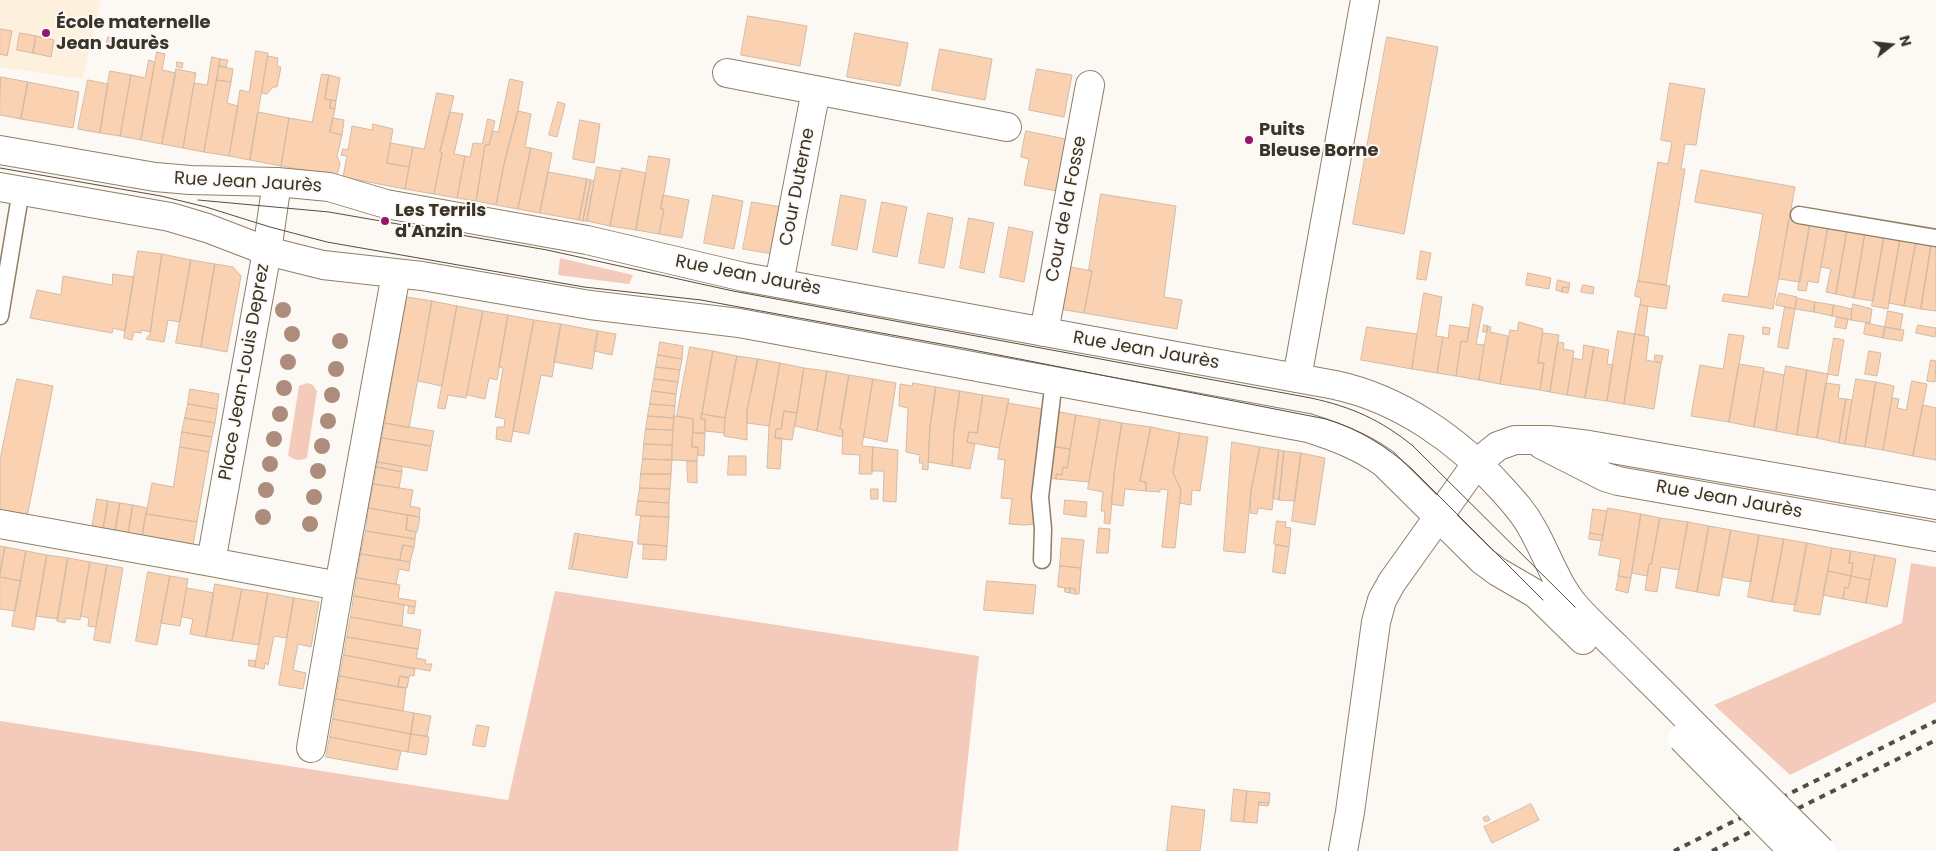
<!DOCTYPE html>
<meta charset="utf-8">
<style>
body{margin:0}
#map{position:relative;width:1936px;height:851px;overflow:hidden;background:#fcf9f4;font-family:Poppins,sans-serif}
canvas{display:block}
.north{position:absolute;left:1866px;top:20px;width:50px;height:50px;-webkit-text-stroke:4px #fcf9f4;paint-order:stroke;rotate:74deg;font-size:14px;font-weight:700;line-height:20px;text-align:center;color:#393328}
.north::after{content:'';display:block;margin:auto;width:18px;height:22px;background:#393328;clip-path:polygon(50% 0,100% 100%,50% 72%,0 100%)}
</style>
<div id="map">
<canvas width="1936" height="851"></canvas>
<div class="north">N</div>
</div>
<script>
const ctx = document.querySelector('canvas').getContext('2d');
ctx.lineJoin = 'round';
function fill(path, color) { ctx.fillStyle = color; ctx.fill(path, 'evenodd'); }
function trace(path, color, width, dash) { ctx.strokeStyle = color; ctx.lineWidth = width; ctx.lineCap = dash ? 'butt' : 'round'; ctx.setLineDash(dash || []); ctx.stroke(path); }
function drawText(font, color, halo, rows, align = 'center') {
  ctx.font = font + ' Poppins,sans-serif'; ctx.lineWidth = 4; ctx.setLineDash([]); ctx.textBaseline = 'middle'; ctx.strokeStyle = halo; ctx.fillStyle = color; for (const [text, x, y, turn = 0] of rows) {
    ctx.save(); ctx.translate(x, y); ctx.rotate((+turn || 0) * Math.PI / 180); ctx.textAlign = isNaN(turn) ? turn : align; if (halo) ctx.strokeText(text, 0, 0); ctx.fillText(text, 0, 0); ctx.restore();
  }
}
fill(new Path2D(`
 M0,0H101L82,79L0,67Z`), '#fdf0dc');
fill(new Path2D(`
 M560,258L633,275L629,284L558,275Z
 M307,383L313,385L317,391L307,458C299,461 295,461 288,455L299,386Z
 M1911,563L1936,567V702L1790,775L1714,705L1902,623Z
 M555,591L979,656L958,851H0V721L508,800Z`), '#f4cabb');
const building = new Path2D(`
 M748,16L807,26L800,66L741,55Z
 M0,29L12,31L7,56L0,54Z
 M20,33L36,36L33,53L17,50Z
 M855,33L908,43L900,86L847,77Z
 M36,36L54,40L51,57L33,53Z
 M108,37L117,39L115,49L106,47Z
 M1387,37L1438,47L1404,234L1353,224Z
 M940,49L992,59L985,100L932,90Z
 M256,51L268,53L250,160L229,156L240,90L249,92Z
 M157,52L165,54L162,70L176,73L162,144L141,140Z
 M268,56L278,58L277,66L281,67L277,87H273L267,94L262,93Z
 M212,57L220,59L204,152L183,148L194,83L207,85Z
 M220,59L228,60L226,67L219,66Z
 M149,60L155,62L141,140L120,136L131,75L145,78Z
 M177,62L183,63L182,68L177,67Z
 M219,66L233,69L231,82L217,80Z
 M176,69L196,73L183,148L162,144Z
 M1037,69L1072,75L1064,117L1029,110Z
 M110,71L131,75L120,136L100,133Z
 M322,74L329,75L325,99L331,100L330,108L335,109L330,132L342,135L337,156L340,163L337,176L281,166L289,118L312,122Z
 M329,75L340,78L336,101L325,99Z
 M1,77L28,82L21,119L0,115Z
 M510,79L523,82L518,111L504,164L496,205L476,201L485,145H489L493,131L498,132Z
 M88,80L108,84L100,133L78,129Z
 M217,80L231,82L227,103L238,106L229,156L204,152Z
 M28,82L79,92L73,128L21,119Z
 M1670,83L1705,89L1696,145L1685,144L1681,169H1685L1666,285L1638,281L1658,162L1668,164L1672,142L1661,140Z
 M437,93L454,96L440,152L442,153L434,194L405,189L413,147L424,149Z
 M331,100L336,101L335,109L330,108Z
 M558,102L565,104V105L557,137L549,135Z
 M518,111L531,114L525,147L531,148L518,209L496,205L504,164Z
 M258,112L289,118L281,166L250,160Z
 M450,112L463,114L454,154L465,156L457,198L434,194L442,153L440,152Z
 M333,118L344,120L342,135L330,132Z
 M488,119L495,121L489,145H485L476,201L457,198L465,156L470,157L473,143L482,144Z
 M580,120L600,124L594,163L573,159Z
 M373,124L393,129L387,163L409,167L405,189L343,177L347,156L341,155L343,149L348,150L352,126L372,130Z
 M1026,131L1066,139L1057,191L1024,185L1029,159L1021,157Z
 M391,143L413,147L409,167L387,163Z
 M531,148L552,153L540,213L518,209Z
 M649,156L670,159L661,209H664L659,234L636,230Z
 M597,167L621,171L610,226L587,221Z
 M622,168L646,173L636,230L610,226Z
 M1701,170L1795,187L1773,309L1722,301L1724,294L1748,297L1763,214L1695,202Z
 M548,172L587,179L579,220L540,213Z
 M587,179L591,180L583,221L579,220Z
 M591,180L594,181L587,221H583Z
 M1101,194L1176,206L1164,297L1182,300L1177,329L1084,313L1092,271L1089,270Z
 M663,195L689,200L682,238L659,234L664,209H661Z
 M713,195L743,201L734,249L704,243Z
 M841,195L866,200L857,250L832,245Z
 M752,202L781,207L773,254L743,249Z
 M882,202L907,207L897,257L873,252Z
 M928,213L953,218L944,268L919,263Z
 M969,218L994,223L984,273L960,268Z
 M1789,220L1810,224L1800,282L1779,279Z
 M1810,224L1828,227L1818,283L1808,281L1806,291L1798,290Z
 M1009,227L1033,232L1024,282L1000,277Z
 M1828,227L1847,231L1836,294L1826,292L1831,269L1821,267Z
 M1847,231L1865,234L1854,298L1836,294Z
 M1865,234L1884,237L1873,301L1854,298Z
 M1884,237L1900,240L1888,309L1872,306Z
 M1900,240L1916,243L1904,306L1889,303Z
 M1916,243L1931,246L1921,309L1904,306Z
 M1931,246H1936V311L1921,309Z
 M138,251L162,254L150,332L141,330V333L134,332L132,340L124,338Z
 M1421,251L1431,253L1426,280L1417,279Z
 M162,254L191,260L180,322L168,320L164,342L146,339L150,334Z
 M191,260L215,264L201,347L176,343Z
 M215,264L233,267L241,276L227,352L201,347Z
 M1065,266L1092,271L1084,313L1059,309Z
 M1528,273L1551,278L1549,289L1526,285Z
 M113,274L134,277L125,331L113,328L112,333L30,318L37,290L61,295L63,276L112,285Z
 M1558,280L1570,283L1569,288L1563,287L1562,292L1556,290Z
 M1638,281L1670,286L1666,309L1640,305L1641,298L1635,296Z
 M1583,285L1594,287L1593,294L1581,292Z
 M1563,287L1569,288L1568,293L1562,292Z
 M1424,293L1442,297L1436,336L1443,337L1437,373L1412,369Z
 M1779,293L1797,297L1795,309L1776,305Z
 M407,297L432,301L409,428L385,423Z
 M1797,298L1815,302L1814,312L1795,309Z
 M432,301L457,306L442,386L418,381Z
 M1815,302L1834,305L1832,316L1814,312Z
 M1473,304L1483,307L1476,344L1484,345L1479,380L1456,376L1461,341L1467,342Z
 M1853,304L1872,309L1870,323L1851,320Z
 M1640,305L1648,306L1644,336L1635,334Z
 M1834,305L1852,309L1851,320L1832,316Z
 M457,306L483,311L466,398L448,395L445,409L438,408Z
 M1785,307L1795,309L1788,349L1778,347Z
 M483,311L508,315L497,380L489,378L485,399L467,395Z
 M1888,311L1903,314L1900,330L1885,327Z
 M508,315L534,320L511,442L496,439L497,427H504L505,419L495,417L503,368L499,367Z
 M1837,317L1848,319L1846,329L1835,327Z
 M534,320L561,324L552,377L541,375L529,434L513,431Z
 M1519,322L1543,329L1538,363H1544L1540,390L1500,384L1510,330L1517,331Z
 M1866,323L1885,327L1883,338L1864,334Z
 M561,324L598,331L592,369L554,362Z
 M1450,325L1469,328L1467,342L1461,341L1456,376L1437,373L1443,337L1448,338Z
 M1484,325L1488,326L1487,332H1483Z
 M1918,325L1936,328L1935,337L1916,333Z
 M1488,326L1491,327L1490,332L1508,336L1500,384L1479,380Z
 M1367,327L1417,334L1412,369L1361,360Z
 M1763,327L1770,328L1769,335L1763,334Z
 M1885,327L1904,330L1902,341L1883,338Z
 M598,331L616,334L612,355L594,351Z
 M1618,331L1635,334L1624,404L1607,401Z
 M1543,333L1559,335L1550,392L1540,390L1544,363H1538Z
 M1635,334L1649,337L1646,360L1661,363L1654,409L1624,404Z
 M1729,334L1744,336L1729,422L1691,416L1700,365L1723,369Z
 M1834,338L1844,340L1838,376L1828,374Z
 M660,342L683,346L682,359L658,355Z
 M1558,342L1564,343L1563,349L1574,351L1567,395L1550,392Z
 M1584,345L1594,347L1585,398L1567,395L1573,358L1582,360Z
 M690,347L713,351L701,419H705V433H693V419L677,416Z
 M1594,347L1609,350L1607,364L1613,365L1607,401L1585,398Z
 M713,351L737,356L725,418L702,414Z
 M1869,351L1881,353L1877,376L1865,374Z
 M658,355L682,359L680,370L656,367Z
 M1655,355L1663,356L1661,363L1655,361Z
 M737,356L758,359L747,410V440L724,436L725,418Z
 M758,359L780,363L769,426L747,423V410Z
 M1931,360L1936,361L1935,382L1927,381Z
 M780,363L804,368L797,413L784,411L781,429H776L775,438H782L780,469L767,468L769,426Z
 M1739,364L1764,368L1754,427L1729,422Z
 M1786,366L1807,370L1797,435L1776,431Z
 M656,367L680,370L678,382L654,379Z
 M804,368L827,371L817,431L795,426Z
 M1807,370L1828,374L1817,438L1797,435Z
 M827,371L849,375L840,429L843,430L842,437L817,431Z
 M1764,371L1784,375L1776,431L1754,427Z
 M849,375L873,379L862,446L873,447L872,474H859L860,455L842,454L843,430L840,429Z
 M17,379L53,386L27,517L0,512V460Z
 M654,379L678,382L676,394L652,391Z
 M873,379L896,383L887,442L864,437Z
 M1856,379L1876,382L1865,447L1845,444Z
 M1912,381L1927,384L1913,456L1883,450L1892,398L1899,399L1897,408L1906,410Z
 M1876,382L1894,386L1883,450L1865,447Z
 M913,383L936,387L930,427L928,470L922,469L923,463H919L920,455L906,452L908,408L899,406L900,384L912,386Z
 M1826,383L1840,385L1838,398L1846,399L1839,443L1817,438Z
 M936,387L960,391L954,431L952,466L928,462L930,427Z
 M190,389L219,394L217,409L188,404Z
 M652,391L676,394L675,406L650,404Z
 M960,391L983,395L977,433L969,432L967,442L975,444L970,469L952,466L954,431Z
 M983,395L1009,399L999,448L967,442L969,432L977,433Z
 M1846,399L1852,400L1845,444L1839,443Z
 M1008,403L1043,409L1032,493H1035L1033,508L1037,524L1024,525L1009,524L1012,499L1001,498L1005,460L998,459Z
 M188,404L217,409L215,423L185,418Z
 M650,404L675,406L674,418L648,416Z
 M1923,405L1936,408V460L1913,456Z
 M784,411L797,413L792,440L775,438L776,429H781Z
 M1055,411L1076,415L1070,449L1050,446Z
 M702,414L725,418L724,433L705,431V419H701Z
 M1076,415L1100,419L1089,482L1056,479V474L1062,475L1063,467L1067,468Z
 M648,416L674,418L673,430L646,429Z
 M674,416L693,419L692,447H698L697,461L672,460Z
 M185,418L215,423L212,437L182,432Z
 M1100,419L1122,423L1115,466L1110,524L1104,523L1105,511H1101L1103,492L1088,489Z
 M385,423L434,431L431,446L382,438Z
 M1122,423L1151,427L1140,481L1146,482V491L1125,489L1123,506L1111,504L1115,466Z
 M1151,427L1180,433L1173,473L1181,490L1175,548L1162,547L1168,490L1160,489V492L1146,491V482L1140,481Z
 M646,429L673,430L672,445L644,444Z
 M182,432L212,437L209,452L180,447Z
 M693,433H705L704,456L698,455V447H692Z
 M1180,433L1208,437L1200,491L1192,490L1191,505L1179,503L1181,490L1173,473Z
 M382,438L431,446L427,471L378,462Z
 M1232,442L1260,447L1251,491L1245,553L1224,551Z
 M644,444L672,445V460L643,459Z
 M1050,446L1070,449L1067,468L1063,467L1062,475L1056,474V479L1050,478Z
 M180,447L209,452L197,522L146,514L152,483L173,487Z
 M873,447L898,450L896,502L883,501L884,471H872Z
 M1260,447L1279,450L1272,510L1258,508L1257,514L1250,513L1251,491Z
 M1279,450L1284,451L1279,500L1273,498Z
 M1284,451L1301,453L1295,501L1279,500Z
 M1301,453L1325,458L1315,525L1292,521Z
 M729,456H746V475H728Z
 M643,459L672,460L671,474H641Z
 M687,461H697V483L688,482Z
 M378,462L402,466V472L377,467Z
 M377,467L402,472L399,488L374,484Z
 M641,474H671L670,489L640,488Z
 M374,484L413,490L410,506L420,508L419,517L369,508Z
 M640,488L670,489L669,503L638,501Z
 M871,489H878V499H871Z
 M97,499L108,501L103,530L92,528Z
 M1065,500L1087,502L1086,517L1064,514Z
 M108,501L120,503L115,532L103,530Z
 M638,501L669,503V517L636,515Z
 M120,503L133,505L128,534L115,532Z
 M133,505L147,508L142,537L128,534Z
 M369,508L408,515L406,530L416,532L415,539L366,531Z
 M1608,508L1641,514L1631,578L1618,576L1621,559L1599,555Z
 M1593,509L1607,511L1603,535L1590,533Z
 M146,514L197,522L193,545L142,537Z
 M1641,514L1660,518L1651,564H1649L1647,576L1632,573Z
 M408,515L420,517L417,532L406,530Z
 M641,516L669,517L667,546L638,544Z
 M1660,518L1688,522L1679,570L1661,567L1657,592L1645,590L1649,564H1651Z
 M1277,521L1286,522L1285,527L1291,528L1289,547L1274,544Z
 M1688,522L1709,526L1697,592L1676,588Z
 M1709,526L1731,530L1719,596L1697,592Z
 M1099,528L1110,529L1108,553H1097Z
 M1731,530L1759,535L1751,582L1722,577Z
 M366,531L415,539L414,547L403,545L400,560L361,554Z
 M575,533L579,534L572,569H569Z
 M1590,533L1603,535L1602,541L1589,539Z
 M579,534L633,542L627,578L572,569Z
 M1759,535L1784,539L1772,602L1748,597Z
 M1062,538L1084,540L1081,568L1060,566Z
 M1784,539L1807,543L1796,605L1772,602Z
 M1807,543L1832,548L1820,615L1794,611Z
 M644,544L667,546L666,560L643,559Z
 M403,545L414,547L410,562L400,560Z
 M1276,545L1289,547L1285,574L1273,572Z
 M0,546L5,547L0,574Z
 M5,547L26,551L21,581L0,577Z
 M1832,548L1851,551L1849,563H1853L1851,576L1828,571Z
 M26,551L47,555L34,630L12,626Z
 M1851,551L1875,555L1870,580L1851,576L1853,563H1849Z
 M361,554L410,562L409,571L399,569L396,584L357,578Z
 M47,555L68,558L58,619L36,616Z
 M1875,555L1896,559L1887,607L1866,603Z
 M68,558L90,562L80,620L66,618L65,623L57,621Z
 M90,562L107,565L96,627L88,626L89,618L81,616Z
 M107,565L123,568L110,643L94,640Z
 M1060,566L1081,568L1079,594H1075V589L1058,587Z
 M1828,571L1851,576L1848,588L1845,587L1843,599L1823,595Z
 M148,572L170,576L157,645L136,641Z
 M170,576L188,579L180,626L161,623Z
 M1619,576L1631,578L1628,593L1616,590Z
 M1851,576L1870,580L1866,603L1843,599L1845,587L1848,588Z
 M0,577L21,581L15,611L0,609Z
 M357,578L400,585L398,598L416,601L415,607L354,596Z
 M987,581L1036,585L1033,614L984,610Z
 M215,584L242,589L232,641L206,637Z
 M187,588L214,593L206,637L190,634L193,619L182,617Z
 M1065,588H1070V593L1065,592Z
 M1070,588L1075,589V594L1070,593Z
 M242,589L268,593L259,645L232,641Z
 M268,593L294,598L287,638L274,636L268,665L265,663L264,669L255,667Z
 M354,596L404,605L402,626L351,617Z
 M294,598L319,602L311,647L298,644L293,670L306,673L303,689L279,685Z
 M409,606L415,607L414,614L408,613Z
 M351,617L421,630L418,649L347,637Z
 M347,637L418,649L416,658L426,660L425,664H432L430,671L344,655Z
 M344,655L415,669L414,676L410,675L409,678L400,676L398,687L340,676Z
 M249,660L256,661L255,667L249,666Z
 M340,676L406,688L403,711L336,699Z
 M400,676L409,678L407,688L398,687Z
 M336,699L414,713L411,734L333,719Z
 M414,713L431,716L427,736L411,734Z
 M333,719L411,734L408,752L330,737Z
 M477,725L489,727L485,747L473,745Z
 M411,734L429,737L426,755L408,752Z
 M330,737L401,751L397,770L326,757Z
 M1234,789L1247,791L1244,822L1231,821Z
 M1247,791L1270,793L1269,803L1259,802L1257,823L1244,822Z
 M1259,802L1269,803L1268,806L1259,805Z
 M1531,804L1539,820L1492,843L1484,827Z
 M1172,806L1205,810L1200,851H1167Z
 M1488,816L1490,820L1485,822L1483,818Z`);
fill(building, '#fad2b1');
trace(building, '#d3baa6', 1);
const lane = new Path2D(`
 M1799,215L1936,238
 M0,316L21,190
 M1042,560L1043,529L1040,497L1054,380`);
const street = new Path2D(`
 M727,73L1007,127
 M277,182L267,251L211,562L339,586L396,274
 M779,283L816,90
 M1044,332L1090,85
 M1297,378L1365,0
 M1542,445L1605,477L1618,481L1936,537
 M0,524L211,562
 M311,748L339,586
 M1343,851L1350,812L1376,622L1382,600L1392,582L1477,463L1498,446L1515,440H1548L1589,445L1936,505`);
const secondary = new Path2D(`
 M0,150L155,177L190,180L277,182L329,187L386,204L587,240L744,277L1335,385C1400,399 1458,440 1502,489C1513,501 1524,513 1532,528C1547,554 1556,584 1576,607C1588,621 1603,634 1616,647C1644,675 1672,702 1699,730
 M0,187L170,217L207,228L267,251L323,265L422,276L590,305L739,323L1308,428C1336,437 1360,446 1384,463L1483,561L1498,572L1536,594L1583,640`);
trace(lane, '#8e7f67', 19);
trace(street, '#8e7f67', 30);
trace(secondary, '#8e7f67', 30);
trace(lane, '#fff', 16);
trace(street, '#fff', 28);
trace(secondary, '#fff', 28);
trace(new Path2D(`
 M0,168L161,196L206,207L270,227L327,242L584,287L701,300L963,348L1326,419C1359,429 1386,446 1412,469L1543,600
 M198,200L329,212L547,250L733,291L1311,398C1352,407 1381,420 1413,446L1575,607`), '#534d43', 1);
trace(new Path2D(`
 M1674,851L1936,721
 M1712,851L1936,740`), '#534d43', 4, [6, 6]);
const secondaryBridge = new Path2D(`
 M1699,730L1821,851
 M1682,738L1793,851`);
trace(secondaryBridge, '#8e7f67', 30, []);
trace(secondaryBridge, '#fff', 28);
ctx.fillStyle = '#ae8c7c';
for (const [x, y] of [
 [283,310],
 [292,334],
 [340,341],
 [288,362],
 [336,369],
 [284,388],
 [332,395],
 [280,414],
 [328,421],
 [274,439],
 [322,446],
 [270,464],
 [318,471],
 [266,490],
 [314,497],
 [263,517],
 [310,524]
]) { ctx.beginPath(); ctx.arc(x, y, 8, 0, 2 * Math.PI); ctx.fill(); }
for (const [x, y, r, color] of [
 [46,33,5,"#96166f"],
 [1249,140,5,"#96166f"],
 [385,221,5,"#96166f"]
]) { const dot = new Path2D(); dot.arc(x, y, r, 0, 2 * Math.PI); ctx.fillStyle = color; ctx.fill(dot); trace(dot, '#fcf9f4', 2); }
drawText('bold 18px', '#393328', '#fcf9f4', [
 ["École maternelle",56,23],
 ["Jean Jaurès",56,44],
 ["Puits",1259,130],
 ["Bleuse Borne",1259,151],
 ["Les Terrils",395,211],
 ["d'Anzin",395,232]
], 'left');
drawText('18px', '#393328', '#fcf9f4', [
 ["Rue Jean Jaurès",248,183,3],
 ["Cour Duterne",798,187,-79],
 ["Cour de la Fosse",1067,209,-79],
 ["Rue Jean Jaurès",748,276,11],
 ["Rue Jean Jaurès",1146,351,10],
 ["Place Jean-Louis Deprez",245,372,-80],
 ["Rue Jean Jaurès",1729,500,10]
]);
</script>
